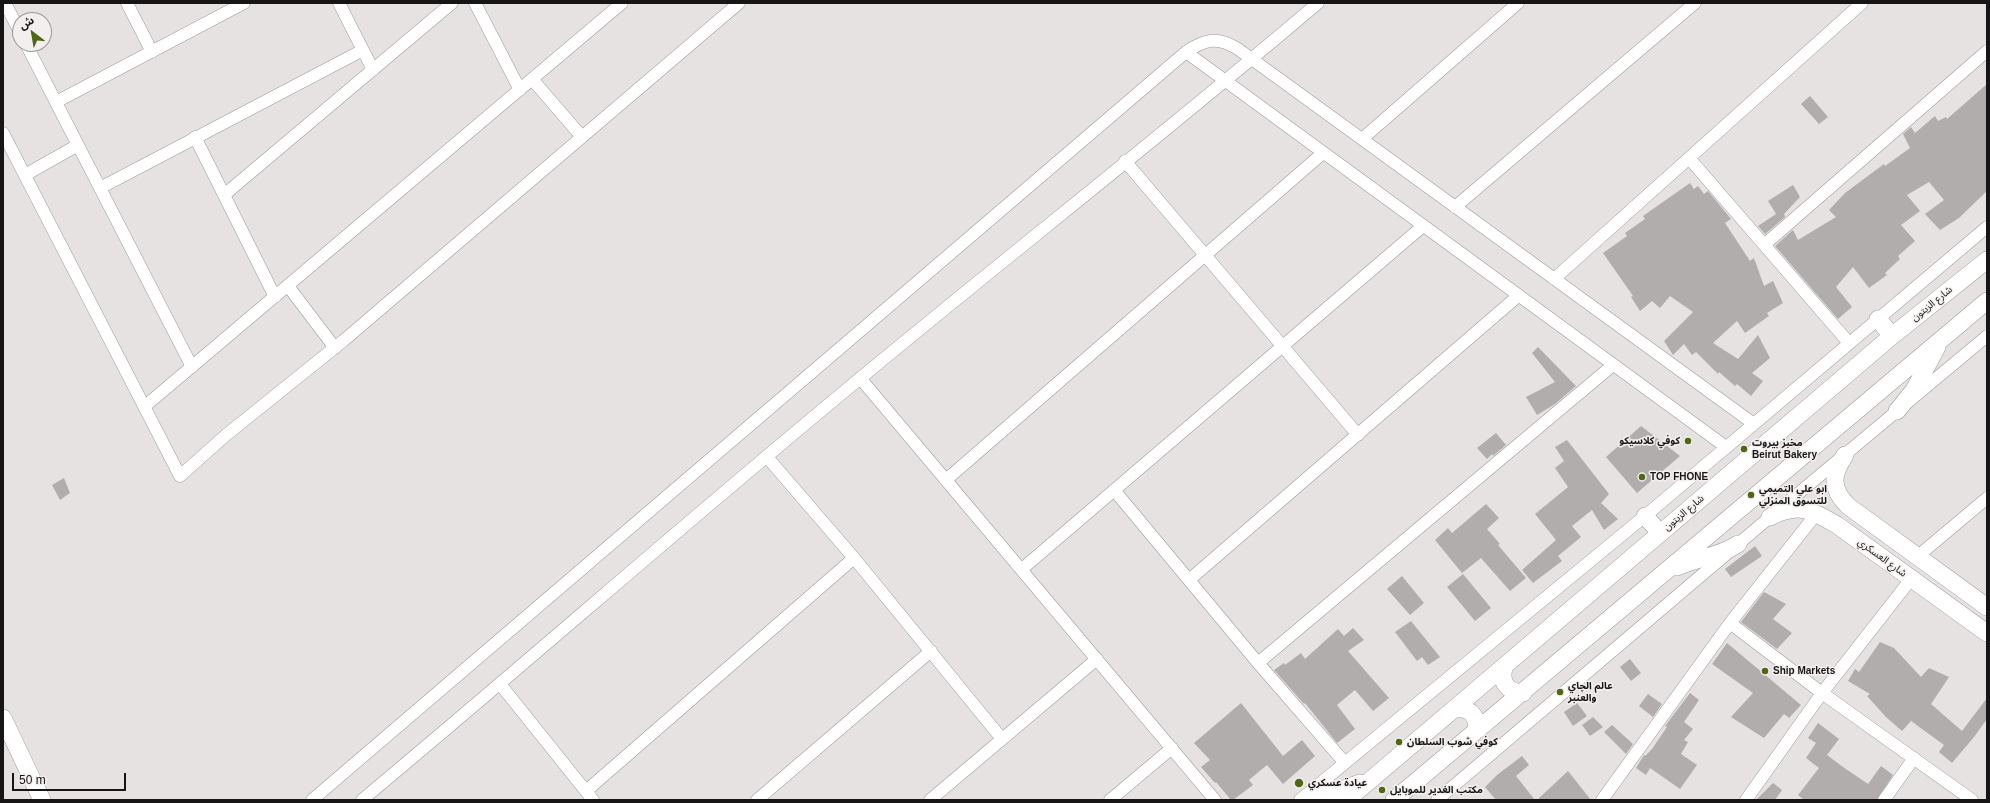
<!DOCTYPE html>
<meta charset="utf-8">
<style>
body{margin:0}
#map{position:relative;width:1990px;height:803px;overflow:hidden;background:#e6e2e2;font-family:Arial,"Noto Sans Arabic",sans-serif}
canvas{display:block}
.frame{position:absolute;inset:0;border:4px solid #171515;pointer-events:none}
.north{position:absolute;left:12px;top:12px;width:40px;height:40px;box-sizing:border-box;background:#f4efef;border:1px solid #9c9898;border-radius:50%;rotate:329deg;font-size:11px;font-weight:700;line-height:16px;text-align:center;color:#171515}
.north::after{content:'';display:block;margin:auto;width:14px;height:18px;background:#506715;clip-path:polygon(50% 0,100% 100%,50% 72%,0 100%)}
.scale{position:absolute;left:12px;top:773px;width:114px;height:18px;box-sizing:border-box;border:2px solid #171515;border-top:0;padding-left:5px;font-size:12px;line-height:14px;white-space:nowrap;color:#171515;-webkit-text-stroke:3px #f4efef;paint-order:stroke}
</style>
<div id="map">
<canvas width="1990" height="803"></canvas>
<div class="frame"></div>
<div class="north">ش</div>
<div class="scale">50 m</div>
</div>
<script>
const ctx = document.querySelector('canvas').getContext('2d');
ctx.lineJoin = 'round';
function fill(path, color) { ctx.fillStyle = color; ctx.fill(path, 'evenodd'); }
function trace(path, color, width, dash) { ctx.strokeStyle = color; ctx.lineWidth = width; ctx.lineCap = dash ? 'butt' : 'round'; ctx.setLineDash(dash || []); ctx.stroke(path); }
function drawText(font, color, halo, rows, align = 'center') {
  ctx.font = font + ' Arial,"Noto Sans Arabic",sans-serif'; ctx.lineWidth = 3; ctx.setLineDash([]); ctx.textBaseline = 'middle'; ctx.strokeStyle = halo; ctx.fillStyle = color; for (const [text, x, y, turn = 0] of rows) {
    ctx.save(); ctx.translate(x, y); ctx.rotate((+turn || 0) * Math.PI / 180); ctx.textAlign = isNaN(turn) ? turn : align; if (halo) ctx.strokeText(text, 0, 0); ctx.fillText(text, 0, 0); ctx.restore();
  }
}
fill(new Path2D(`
 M1987,84V191L1959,218L1940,230L1925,214L1944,200L1929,182L1907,195L1920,211L1901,225L1915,241L1898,256L1900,259L1885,273L1887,275L1869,288L1853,267L1836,287L1852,307L1838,319L1775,246L1793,230L1798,240L1836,217L1829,210L1845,193L1884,164L1885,166L1910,148L1903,134L1911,127L1915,133L1935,116L1938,121L1946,117L1947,119Z
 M1810,96L1828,117L1819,124L1801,104Z
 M1690,183L1694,189L1698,186L1704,194L1708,191L1727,214L1731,219L1725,223L1750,261L1754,258L1764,286L1773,281L1783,303L1767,313L1769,316L1745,333L1737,321L1713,343L1738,359L1758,335L1770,358L1752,373L1763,381L1751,396L1737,384L1735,386L1719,372L1718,374L1696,352L1692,355L1684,344L1673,355L1664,341L1693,312L1670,296L1660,308L1652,301L1640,311L1631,297L1633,296L1603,253L1627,236L1625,233L1645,219L1643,216Z
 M1793,185L1800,197L1784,214L1785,217L1765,234L1758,226L1776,214L1768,201Z
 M1538,347L1576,386L1555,404L1537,415L1526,397L1555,382L1532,353Z
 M1641,426L1680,456L1637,493L1606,457Z
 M1496,433L1506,445L1493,456L1492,454L1487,459L1477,448Z
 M1567,440L1609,494L1601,503L1618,519L1604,530L1592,510L1572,526L1581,537L1558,556L1562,561L1533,583L1522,570L1556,540L1535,514L1568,487L1555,468L1564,461L1555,447Z
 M64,478L70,493L60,500L52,485Z
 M1486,504L1499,518L1487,529L1500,544L1498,545L1526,578L1510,591L1481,558L1462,573L1435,540L1448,528L1452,533Z
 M1755,546L1762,556L1731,577L1725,569Z
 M1463,574L1491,608L1475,621L1447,587Z
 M1402,576L1424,603L1410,615L1387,589Z
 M1764,592L1786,604L1773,619L1792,633L1777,649L1741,622Z
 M1411,621L1440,657L1428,665L1422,657L1417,661L1395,632Z
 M1353,628L1364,640L1348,651L1389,698L1373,711L1355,690L1337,705L1355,729L1337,743L1305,703L1304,704L1274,670L1284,663L1285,665L1301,653L1305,659L1338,629L1344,636Z
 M1880,642L1894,648L1921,677L1929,668L1949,677L1931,704L1962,731L1987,698V719L1974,737L1952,763L1939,752L1944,745L1911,721L1902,731L1886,717L1867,696L1870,694L1848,681L1855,669L1859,672Z
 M1727,643L1801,705L1789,718L1784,714L1764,738L1731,717L1753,693L1712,664Z
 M1630,659L1641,673L1631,681L1620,667Z
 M1690,693L1699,700L1684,722L1693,729L1684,740L1688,742L1681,754L1697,765L1680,789L1650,768L1646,775L1636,768L1644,755L1645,756L1652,749L1667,727L1665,726Z
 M1648,694L1662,704L1653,717L1639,706Z
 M1241,703L1283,756L1302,740L1315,756L1283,784L1267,765L1249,780L1253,785L1233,800H1231L1216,782L1215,783L1201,767L1210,760L1194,743Z
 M1577,703L1587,716L1573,726L1564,712Z
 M1593,717L1603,727L1590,736L1582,725Z
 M1818,723L1839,739L1827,755L1843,767L1868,784L1881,766L1893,775L1877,800H1804L1798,795L1819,768L1806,758L1816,743L1808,738Z
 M1612,725L1633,744L1626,754L1604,732Z
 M1522,756L1529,765L1516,776L1535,800H1496L1485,787L1497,775Z
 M1568,771L1591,800H1537Z
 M1773,783L1782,790L1775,800H1756Z`), '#b1adac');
const street = new Path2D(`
 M5,3L20,32
 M127,3L152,52
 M339,3L373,70
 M475,3L520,90
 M26,44L192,367
 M1186,52L1726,447
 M532,79L582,137
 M56,102L244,3
 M3,133L180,476L226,435L343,341L739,3
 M195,137L275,297
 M1362,139L1518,3
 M1689,158L1849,343
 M1125,161L1358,435
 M25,175L78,145
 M100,188L363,50
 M224,195L452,3
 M1455,207L1695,3
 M1764,245L1987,51
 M1554,279L1862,3
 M288,286L335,348
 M860,378L1215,800
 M144,407L622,3
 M767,457L854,558L1002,739
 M947,479L1323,153
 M1114,490L1258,663L1345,763
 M1817,513L1730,623L1822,693L1972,800
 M1918,556L1987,498
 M1022,569L1423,226
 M1189,580L1518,296
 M1258,663L1613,365
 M500,684L593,800
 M586,791L854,558
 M312,800L1186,52C1205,39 1218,36 1238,49L1754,424
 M362,800C530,660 694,515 863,376C1014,251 1169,130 1318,3
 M757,800L931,651
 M930,800L1097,659
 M1110,800L1172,748
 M1300,800L1645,516L1987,227
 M1437,800L1770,517L1987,336
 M1602,800L1730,623
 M1746,800L1822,693L1911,579
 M1884,800L1914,758`);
const secondary = new Path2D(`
 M1878,319L1892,336
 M1897,411L1914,390L1937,347
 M1845,455C1832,475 1830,488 1848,506L1987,607
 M1645,516L1660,533
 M1770,517C1799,502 1811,510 1837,525L1987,633
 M1677,567C1697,558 1720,556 1738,544
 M1504,668C1500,683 1508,692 1523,693
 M1455,709C1469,707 1478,715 1476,730
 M3,718L42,800
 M1306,800L1331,794L1360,783
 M1347,800L1892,336L1987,260
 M1394,800L1987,301`);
trace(street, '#9e9a99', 13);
trace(secondary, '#9e9a99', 18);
trace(street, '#fff', 12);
trace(secondary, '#fff', 17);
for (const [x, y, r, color] of [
 [1688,441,4,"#506715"],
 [1744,449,4,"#506715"],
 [1642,477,4,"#506715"],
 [1751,495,4,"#506715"],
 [1765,671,4,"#506715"],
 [1560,692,4,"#506715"],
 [1399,742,4,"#506715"],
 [1299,783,5,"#506715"],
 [1382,790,4,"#506715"]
]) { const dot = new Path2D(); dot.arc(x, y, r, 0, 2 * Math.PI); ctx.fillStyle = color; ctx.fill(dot); trace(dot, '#f4efef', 1.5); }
drawText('10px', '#171515', '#f4efef', [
 ["شارع الزيتون",1932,304,-39],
 ["شارع الزيتون",1684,513,-40],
 ["شارع العسكري",1882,558,36]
]);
drawText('bold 10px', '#171515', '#f4efef', [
 ["كوفي كلاسيكو",1680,441,"right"],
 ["مخبز بيروت",1752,443],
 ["Beirut Bakery",1752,455],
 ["TOP FHONE",1650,477],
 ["ابو علي التميمي",1759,489],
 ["للتسوق المنزلي",1759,501],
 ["Ship Markets",1773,671],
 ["عالم الچاي",1568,686],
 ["والعنبر",1568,698],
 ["كوفي شوب السلطان",1407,742],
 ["عيادة عسكري",1308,783],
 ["مكتب الغدير للموبايل",1390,790]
], 'left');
</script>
